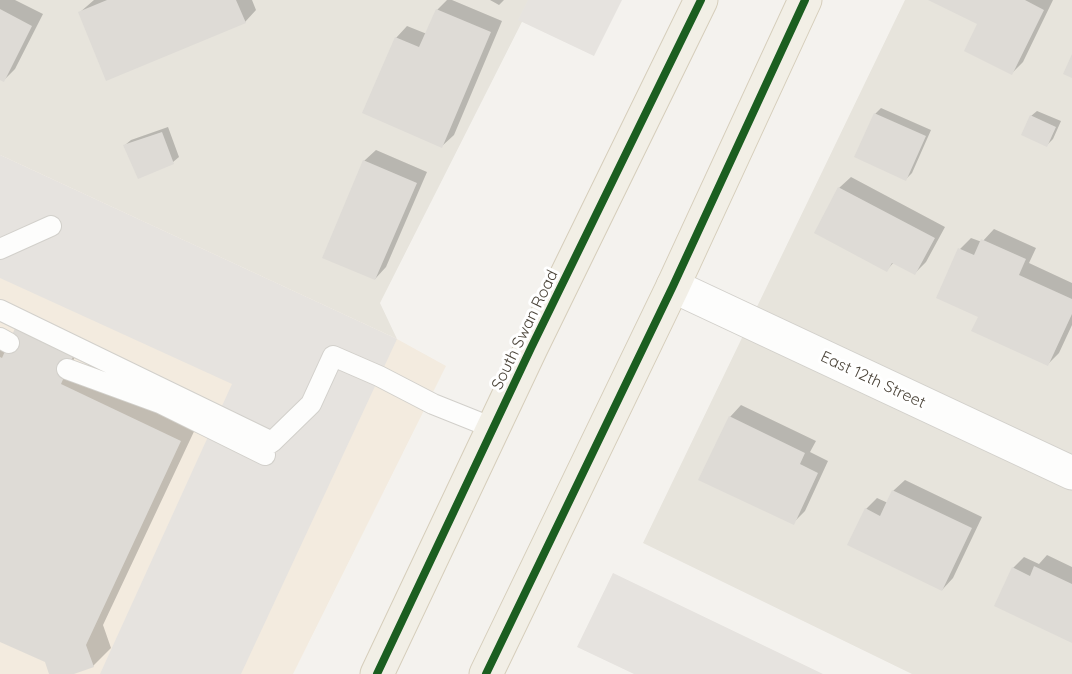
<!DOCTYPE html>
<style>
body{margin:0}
canvas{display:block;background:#f4f2ee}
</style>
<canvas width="1072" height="674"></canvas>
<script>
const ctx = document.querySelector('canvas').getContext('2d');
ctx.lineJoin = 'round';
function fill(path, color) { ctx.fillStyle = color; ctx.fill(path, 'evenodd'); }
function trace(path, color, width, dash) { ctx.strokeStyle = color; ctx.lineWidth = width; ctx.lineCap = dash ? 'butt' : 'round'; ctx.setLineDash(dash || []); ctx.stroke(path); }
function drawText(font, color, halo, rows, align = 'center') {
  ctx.font = font + ' Quicksand,sans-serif'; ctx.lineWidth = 6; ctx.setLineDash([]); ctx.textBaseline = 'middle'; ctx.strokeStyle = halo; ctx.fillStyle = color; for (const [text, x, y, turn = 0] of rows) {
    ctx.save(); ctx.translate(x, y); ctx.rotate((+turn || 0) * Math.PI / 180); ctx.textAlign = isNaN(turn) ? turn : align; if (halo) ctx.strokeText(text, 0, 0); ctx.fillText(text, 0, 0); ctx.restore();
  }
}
fill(new Path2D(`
 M0,0H533L380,303L397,339L0,155Z
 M905,0H1072V674H912L643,543Z`), '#e7e4dc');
fill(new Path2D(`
 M0,155L397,339L446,366L293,674H0Z`), '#f3ebdf');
fill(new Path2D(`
 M528,0H622L594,56L518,20Z
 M0,155L397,339L241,674H100L232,384L0,278Z
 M613,573L823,674H634L577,647Z`), '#e6e3df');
fill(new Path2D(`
 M0,0H15L43,14L15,69L4,80L0,79Z
 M94,0H252L256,10L245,22L79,13Z
 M447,0H452L502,21L454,135L442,146L396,38L407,26L427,34L437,10Z
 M490,0H504L499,5Z
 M931,0H1053L1023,62L1012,73L979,23Z
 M881,108L931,130L912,173L906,179L875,114Z
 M1037,111L1061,121L1053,139L1047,145L1031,116Z
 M168,127L179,157L173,162L125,145L131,140Z
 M376,150L427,172L386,267L375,279L364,161Z
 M851,177L945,227L926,262L915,273L894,262L887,270L839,188Z
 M994,229L1036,248L1029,263L1072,283V325L1059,353L1048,364L980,316L960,249L971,238L982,242Z
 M13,336L79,346L72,364L198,423L103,625L111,648L93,666L69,674H51L46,661L0,640V339Z
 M741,405L816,441L810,452L828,461L805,511L793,523L730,417Z
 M905,480L982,517L953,578L942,590L866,509L877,498L888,503L893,491Z
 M1047,555L1072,567V641L1013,568L1024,557L1039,564Z`), '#0003');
fill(new Path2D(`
 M107,0H236L246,23L106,81L78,12Z
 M928,0H1025L1044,10L1012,75L964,51L977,24Z
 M0,9L32,26L4,82L0,80Z
 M436,9L491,32L442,148L362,113L395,37L419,47Z
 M1072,54V78L1063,74Z
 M874,113L926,136L906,181L854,157Z
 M1030,115L1056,127L1047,147L1021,135Z
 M162,132L174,164L138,179L123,145Z
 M363,160L417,183L375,280L322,258Z
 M838,187L935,238L915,275L892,263L887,272L814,233Z
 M981,239L1026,259L1019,275L1072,299V314L1048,366L971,331L978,317L936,298L958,248L974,255Z
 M16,326L75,352L61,384L181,441L86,645L94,667L74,674H49L45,662L0,642V357L2,358Z
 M729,416L805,453L800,464L818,473L794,525L698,480Z
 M892,490L972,528L942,591L847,545L865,508L880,516Z
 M1034,566L1072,584V643L994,606L1012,567L1030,576Z`), '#dedbd6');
const lane = new Path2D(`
 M0,249L51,226
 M0,310L272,442L311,404L333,356L379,376L433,404L493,428
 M0,338L9,343
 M67,369L160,403L265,455`);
const street = new Path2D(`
 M673,286L1072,473`);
const primary = new Path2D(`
 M377,674L531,348L701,0
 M486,674L673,286L805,0`);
trace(lane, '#d2d0cb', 22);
trace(street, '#d2d0cb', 35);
trace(primary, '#d6cebb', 35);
trace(lane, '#fdfdfc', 20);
trace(street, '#fdfdfc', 33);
trace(primary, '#f2efe6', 33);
trace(new Path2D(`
 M377,674L531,348L701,0
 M486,674L673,286L805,0`), '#1b5e20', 8);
drawText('16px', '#4b4439', '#fff', [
 ["South Swan Road",525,330,-64],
 ["East 12th Street",873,380,25]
]);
</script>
